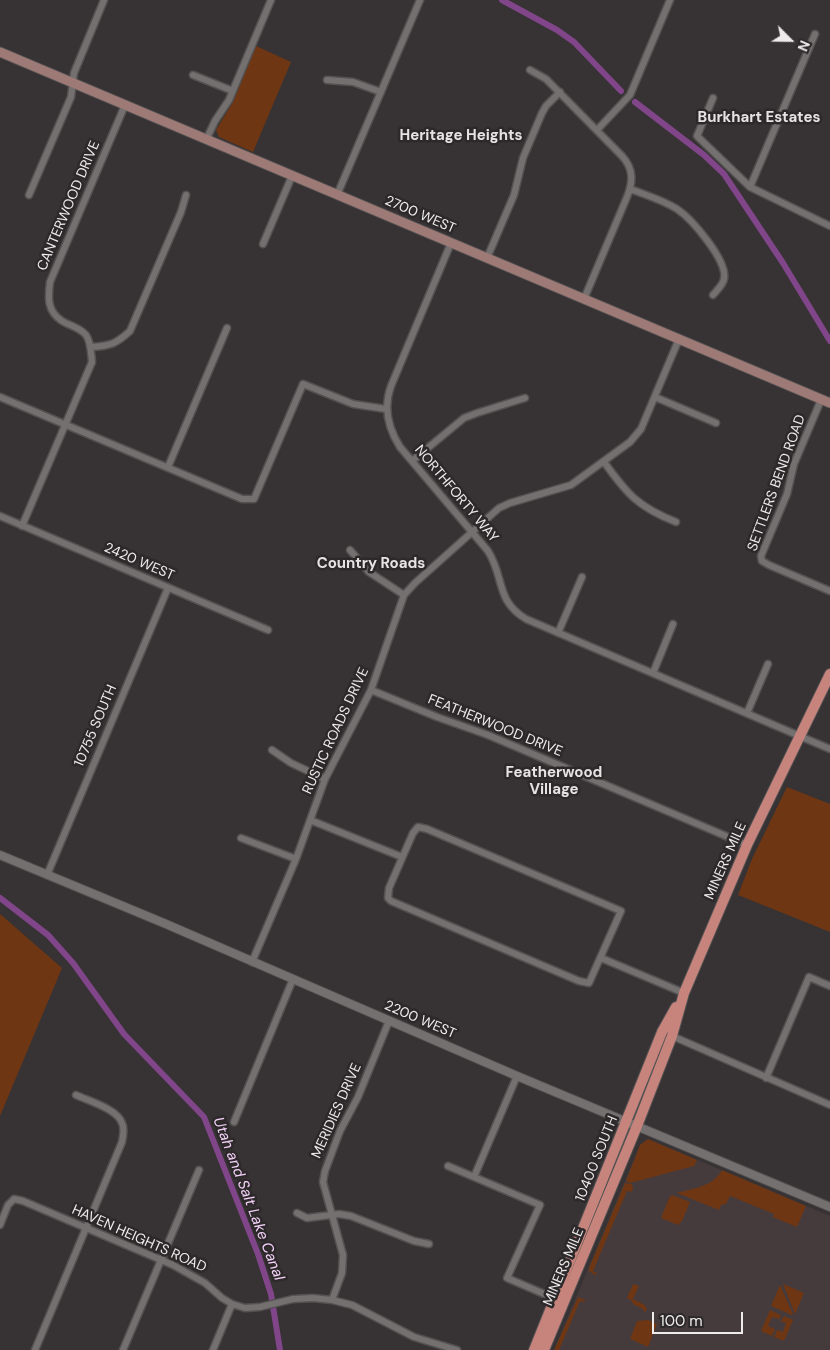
<!DOCTYPE html>
<style>
body{margin:0}
#map{position:relative;width:830px;height:1350px;overflow:hidden;background:#373334;font-family:"DM Sans",sans-serif}
canvas{display:block}
.north{position:absolute;left:765px;top:15px;width:50px;height:50px;-webkit-text-stroke:4px #2d292a;paint-order:stroke;rotate:113deg;font-size:14px;font-weight:700;line-height:20px;text-align:center;color:#edebeb}
.north::after{content:'';display:block;margin:auto;width:18px;height:22px;background:#edebeb;clip-path:polygon(50% 0,100% 100%,50% 72%,0 100%)}
.scale{position:absolute;left:652px;top:1312px;width:91px;height:22px;box-sizing:border-box;border:2px solid #edebeb;border-top:0;padding-left:6px;font-size:15px;line-height:18px;white-space:nowrap;color:#edebeb;-webkit-text-stroke:4px #2d292a;paint-order:stroke}
</style>
<div id="map">
<canvas width="830" height="1350"></canvas>
<div class="north">N</div>
<div class="scale">100 m</div>
</div>
<script>
const ctx = document.querySelector('canvas').getContext('2d');
ctx.lineJoin = 'round';
function fill(path, color) { ctx.fillStyle = color; ctx.fill(path, 'evenodd'); }
function trace(path, color, width, dash) { ctx.strokeStyle = color; ctx.lineWidth = width; ctx.lineCap = dash ? 'butt' : 'round'; ctx.setLineDash(dash || []); ctx.stroke(path); }
function drawText(font, color, halo, rows, align = 'center') {
  ctx.font = font + ' "DM Sans",sans-serif'; ctx.lineWidth = 5; ctx.setLineDash([]); ctx.textBaseline = 'middle'; ctx.strokeStyle = halo; ctx.fillStyle = color; for (const [text, x, y, turn = 0] of rows) {
    ctx.save(); ctx.translate(x, y); ctx.rotate((+turn || 0) * Math.PI / 180); ctx.textAlign = isNaN(turn) ? turn : align; if (halo) ctx.strokeText(text, 0, 0); ctx.fillText(text, 0, 0); ctx.restore();
  }
}
fill(new Path2D(`
 M648,1139L830,1216V1350H554L640,1145Z`), '#453b3d');
fill(new Path2D(`
 M256,46L291,62L253,152L219,137L216,130L233,102Z
 M787,787L830,804V932L738,895L752,859Z
 M0,914L62,968L0,1116Z
 M648,1139L697,1160L694,1166L630,1183L626,1181L640,1145Z
 M722,1170L806,1206L797,1227L773,1217L774,1214L730,1196L726,1204L721,1205L719,1210L677,1193C694,1188 713,1187 722,1170Z
 M625,1183L632,1184L633,1189L631,1192L627,1191L593,1271L598,1274L595,1275L589,1271V1268Z
 M672,1195L690,1202L682,1221L678,1225L661,1218L669,1198Z
 M633,1284L639,1286L633,1299L643,1304L647,1308L645,1313L643,1309L633,1304L632,1301L627,1298Z
 M783,1284L804,1293L795,1314Z
 M780,1285L793,1314L792,1315L771,1306Z
 M578,1297L585,1300V1302L580,1301L559,1350H554Z
 M770,1310L781,1315L779,1319L772,1317L768,1326L775,1329L772,1336L761,1331Z
 M784,1316L793,1320L784,1341L774,1337L777,1330L783,1332L786,1323L781,1321Z
 M648,1320L657,1324L648,1347L630,1339L637,1321Z`), '#6f3613');
trace(new Path2D(`
 M502,0L557,30L574,42L621,91
 M635,102L704,155L724,174L783,263L830,341
 M0,898L48,935L73,963L124,1034L204,1117L258,1254L271,1294L280,1350`), '#81458a', 6);
const minor = new Path2D(`
 M530,70L546,79L622,156C634,169 633,182 627,197L584,299
 M193,75L233,91
 M327,80L353,82L381,92
 M713,98L697,136L750,187L830,226
 M597,130L630,95L670,0
 M206,140L215,121L229,100L271,0
 M750,187L815,34
 M630,189C646,195 663,200 677,209C692,219 728,261 724,279C723,285 717,290 713,295
 M29,195L71,97L74,73L104,0
 M337,195L420,0
 M451,243L391,386C383,408 388,428 400,447L488,551C505,578 495,600 526,619L830,749
 M263,244L292,176
 M487,258L514,195L523,158L542,113L546,106L560,92
 M91,347C110,346 116,344 130,331L181,212L186,195
 M0,397L242,499H254L303,384L353,404L386,409
 M655,397L716,423
 M821,400L794,464L787,494L761,556L762,561L769,565L830,591
 M412,461L464,418L477,413L525,398
 M604,462C627,494 638,507 676,522
 M168,467L227,328
 M0,516L268,630
 M22,526L92,362C91,353 91,342 86,335C79,327 70,326 62,321C47,311 48,298 50,282L125,105
 M350,550L369,572L404,595
 M558,633L582,577
 M653,673L673,624
 M371,690L437,717L488,735L747,845
 M747,713L768,664
 M272,750L291,763L325,779
 M310,820L402,857
 M418,827L427,829L621,911L589,983L579,981L391,901L388,898L389,888L413,833Z
 M241,838L296,859
 M47,875L168,588
 M601,958L684,993
 M252,962L296,859L325,779L371,690L404,595L415,583L499,508L510,503L571,485L630,442L641,429L679,339
 M672,1036L830,1105
 M766,1078L809,977L830,986
 M234,1122L293,979
 M448,1166L540,1205L507,1278L556,1299
 M474,1177L517,1076
 M297,1213L307,1218L339,1214L351,1216L414,1241L429,1244
 M0,1225L8,1205L14,1199L23,1201L173,1265L205,1283L222,1298L232,1304L245,1308L260,1307L293,1299L313,1298L332,1300L352,1305L414,1337L457,1350
 M332,1300L342,1273L343,1255L323,1182L325,1171L340,1131L358,1097L389,1021
 M35,1350L122,1142C123,1136 125,1129 122,1123C117,1109 89,1101 76,1095
 M123,1350L199,1170
 M213,1350L232,1304`);
const tertiary = new Path2D(`
 M0,855L166,924L517,1076L830,1207`);
const secondary = new Path2D(`
 M0,52L830,403`);
const primary = new Path2D(`
 M534,1350L662,1032L676,1007
 M544,1350L637,1126L672,1036L684,993L747,845L830,674`);
trace(minor, '#545152', 9);
trace(tertiary, '#545152', 10);
trace(secondary, '#545152', 11);
trace(primary, '#545152', 12);
trace(minor, '#747070', 6);
trace(tertiary, '#747070', 8);
trace(secondary, '#9d7a76', 9);
trace(primary, '#c6847d', 10);
drawText('14px', '#edebeb', '#2d292a', [
 ["CANTERWOOD DRIVE",69,206,-67],
 ["2700 WEST",420,215,23],
 ["SETTLERS BEND ROAD",777,483,-70],
 ["NORTHFORTY WAY",456,494,50],
 ["2420 WEST",139,562,23],
 ["10755 SOUTH",96,726,-67],
 ["FEATHERWOOD DRIVE",495,726,22],
 ["RUSTIC ROADS DRIVE",336,731,-65],
 ["MINERS MILE",726,861,-66],
 ["2200 WEST",420,1020,23],
 ["MERIDIES DRIVE",337,1111,-66],
 ["10400 SOUTH",597,1159,-68],
 ["HAVEN HEIGHTS ROAD",139,1239,24],
 ["MINERS MILE",564,1267,-67]
]);
drawText('bold 15px', '#e7e2e3', '#2d292a', [
 ["Burkhart Estates",759,118],
 ["Heritage Heights",461,136],
 ["Country Roads",371,564],
 ["Featherwood",554,773],
 ["Village",554,790]
]);
drawText('italic 15px', '#f2d1f7', '#2d292a', [
 ["Utah and Salt Lake Canal",248,1199,69]
]);
</script>
